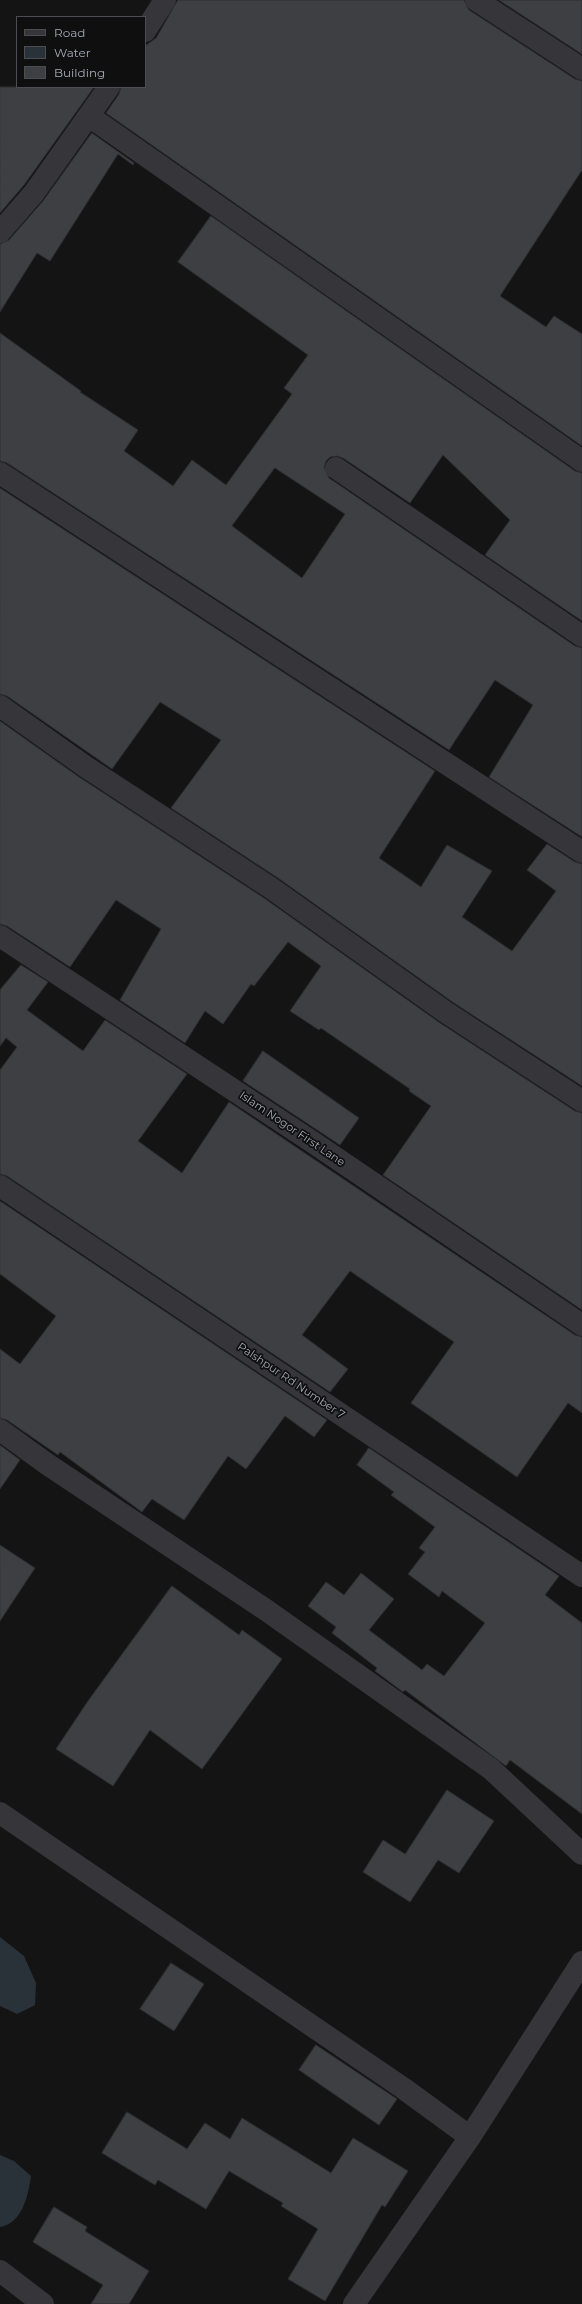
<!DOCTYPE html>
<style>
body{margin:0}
#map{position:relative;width:582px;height:2304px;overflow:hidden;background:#141415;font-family:Montserrat,sans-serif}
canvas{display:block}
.legend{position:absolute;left:16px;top:16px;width:130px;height:72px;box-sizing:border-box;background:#0f0f10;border:1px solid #4b4d52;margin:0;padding:5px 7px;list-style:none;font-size:12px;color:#a5aab5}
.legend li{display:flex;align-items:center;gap:8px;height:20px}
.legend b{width:20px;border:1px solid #4b4d52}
</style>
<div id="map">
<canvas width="582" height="2304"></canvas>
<ul class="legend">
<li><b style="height:5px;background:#35353a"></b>Road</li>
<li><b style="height:11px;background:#2a3239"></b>Water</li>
<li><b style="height:11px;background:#3e3f42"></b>Building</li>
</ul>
</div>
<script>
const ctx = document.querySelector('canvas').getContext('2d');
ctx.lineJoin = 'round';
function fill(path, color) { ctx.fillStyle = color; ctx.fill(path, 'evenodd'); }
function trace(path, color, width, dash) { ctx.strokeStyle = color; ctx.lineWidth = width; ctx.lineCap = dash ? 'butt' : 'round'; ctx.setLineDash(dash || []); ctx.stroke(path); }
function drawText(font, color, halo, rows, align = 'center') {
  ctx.font = font + ' Montserrat,sans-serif'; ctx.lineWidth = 3.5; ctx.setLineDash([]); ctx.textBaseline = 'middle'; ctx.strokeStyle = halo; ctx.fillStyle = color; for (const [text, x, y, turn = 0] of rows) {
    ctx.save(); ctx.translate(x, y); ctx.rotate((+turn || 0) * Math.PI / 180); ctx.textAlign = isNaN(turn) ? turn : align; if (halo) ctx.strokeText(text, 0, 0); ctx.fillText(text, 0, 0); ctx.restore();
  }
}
fill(new Path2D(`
 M0,1937L24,1956L36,1983L35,2005L17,2014L0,2006Z
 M0,2155L14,2161L31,2176C28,2195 23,2223 0,2227Z`), '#2a3239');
const building = new Path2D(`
 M178,0H464L469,10L575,79L582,81V170L500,296L546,327L554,316L582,334V446L106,113L119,94L121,87H145V46L156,38Z
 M499,0H582V54Z
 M0,87H94L24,185L0,213Z
 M92,133L134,163L133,165L118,154L50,261L37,253L0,312V244L9,240L43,201Z
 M211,216L575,471L582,473V621L485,555L510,520L443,455L410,503L343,458L337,456L330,457L326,461L324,467L329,478L575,646L582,648V837L489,777L533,705L495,680L449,750L7,463L0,461V333L81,391L80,392L138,430L124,451L173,486L192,460L226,485L292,394L284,388L308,355L178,262ZM275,468L345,514L302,578L232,526Z
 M0,488L435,771L379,858L421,887L447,845L492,871L462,917L512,951L556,891L527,870L547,844L575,862L582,864V1086L454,1003L278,878L171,808L221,740L160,702L112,769L7,696L0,694Z
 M0,721L79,777L264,898L440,1023L575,1111L582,1113V1310L383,1175L431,1106L409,1091L410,1089L321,1028L319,1030L290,1011L321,966L288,942L254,986L251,984L223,1024L205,1011L185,1043L120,1000L161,929L116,900L70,967L7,926L0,924Z
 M21,965L48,982L27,1010L83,1051L105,1020L187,1074L138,1141L182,1173L229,1102L575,1335L582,1337V1413L568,1403L517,1477L411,1403L454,1342L350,1271L302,1335L348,1369L330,1392L7,1176L0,1174V1070L17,1047L6,1038L0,1046V990Z
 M263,1051L359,1118L340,1145L243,1081Z
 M0,1201L327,1420L314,1437L285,1416L246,1469L228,1456L184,1520L152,1499L142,1512L60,1452L58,1455L7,1420L0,1418V1349L20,1364L56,1316L0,1274Z
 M0,1445L20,1460L0,1489Z
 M369,1448L559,1576L545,1595L582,1623V1814L510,1760L506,1766L405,1690L403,1692L375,1671L377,1668L332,1633L336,1627L308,1606L326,1582L344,1595L361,1573L394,1599L369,1630L422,1670L427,1664L444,1676L485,1623L442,1591L439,1597L408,1574L425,1552L419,1548L435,1527L391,1495L394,1492L357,1465Z
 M0,1545L35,1568L0,1621Z
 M172,1586L239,1635L242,1630L282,1659L202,1769L150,1730L113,1786L56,1749L88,1701Z
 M447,1790L494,1821L459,1873L438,1860L410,1902L363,1872L383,1840L405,1854Z
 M171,1963L204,1984L174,2031L140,2009Z
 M316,2045L397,2099L379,2125L299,2070Z
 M127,2112L187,2149L205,2123L230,2139L242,2118L331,2173L353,2138L408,2171L385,2207L382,2205L325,2301L288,2279L318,2229L281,2206L283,2203L229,2171L206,2209L158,2180L155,2185L102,2153Z
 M54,2207L87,2227L85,2231L149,2271L129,2304H91L103,2285L33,2242Z`);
fill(building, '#3e3f42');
trace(building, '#2e2e31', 1);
trace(new Path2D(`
 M476,0L582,69
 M145,31L165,0
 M89,116L582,461
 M0,232L34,193L109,87
 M336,468L582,636
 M0,473L582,852
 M0,706L86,767L271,888L447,1013L582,1101
 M0,936L311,1141L582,1325
 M0,1186L582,1576
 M0,1430L47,1464L266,1610L491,1769L582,1854
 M0,1813L403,2088L470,2137L354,2304
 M470,2137L582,1962
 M0,2271L43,2304`), '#35353a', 22);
drawText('11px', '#a5aab5', '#0f0f10', [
 ["Islam Nogor First Lane",292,1129,34],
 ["Palshpur Rd Number 7",291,1381,34]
]);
</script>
